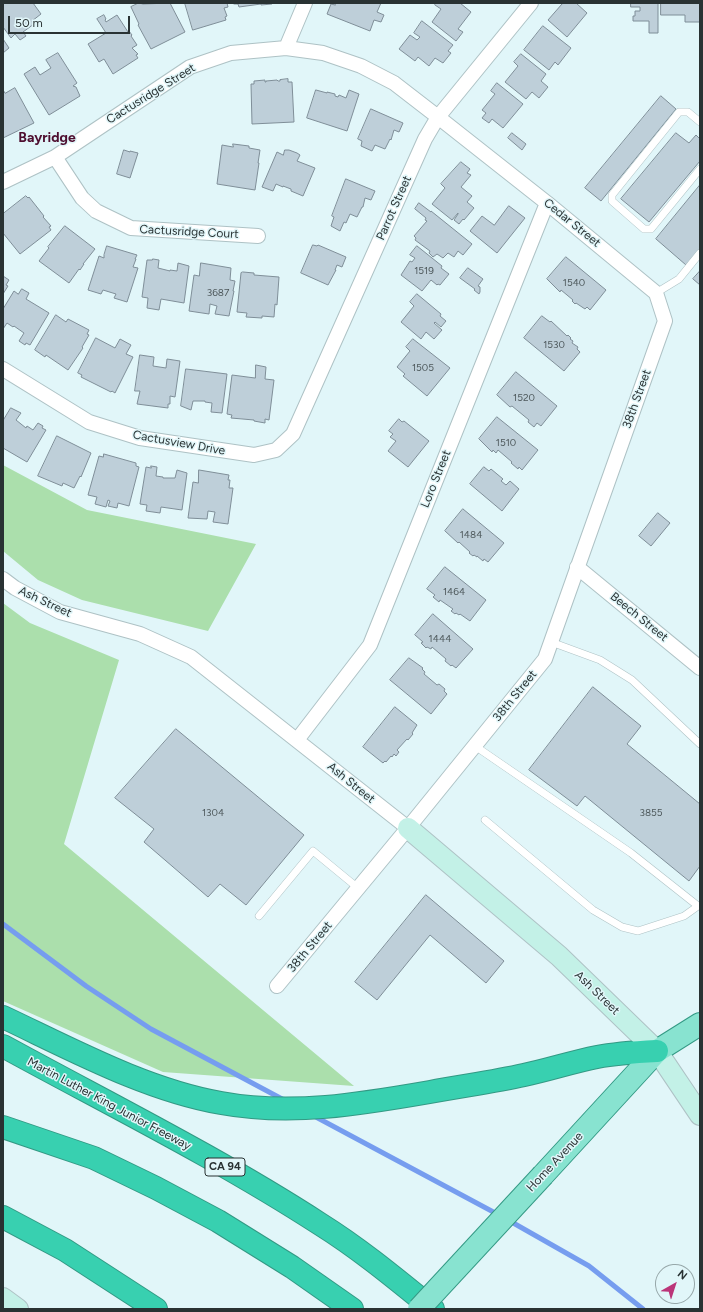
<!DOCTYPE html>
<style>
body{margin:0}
#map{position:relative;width:703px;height:1312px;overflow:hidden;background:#e1f6f9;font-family:Figtree,sans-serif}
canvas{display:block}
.frame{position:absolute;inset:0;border:4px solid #293233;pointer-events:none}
.north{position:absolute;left:655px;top:1264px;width:40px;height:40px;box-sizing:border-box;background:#e1f6f9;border:1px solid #97a8aa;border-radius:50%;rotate:39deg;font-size:11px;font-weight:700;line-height:16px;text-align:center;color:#293233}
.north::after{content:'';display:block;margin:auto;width:14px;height:18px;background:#bb3579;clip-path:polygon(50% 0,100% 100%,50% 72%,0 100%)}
.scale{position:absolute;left:8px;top:16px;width:122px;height:18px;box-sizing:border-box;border:2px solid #293233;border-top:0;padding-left:5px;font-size:12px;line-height:14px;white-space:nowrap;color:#293233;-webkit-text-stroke:3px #e1f6f9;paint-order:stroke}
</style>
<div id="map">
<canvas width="703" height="1312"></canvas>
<div class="frame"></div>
<div class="north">N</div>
<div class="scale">50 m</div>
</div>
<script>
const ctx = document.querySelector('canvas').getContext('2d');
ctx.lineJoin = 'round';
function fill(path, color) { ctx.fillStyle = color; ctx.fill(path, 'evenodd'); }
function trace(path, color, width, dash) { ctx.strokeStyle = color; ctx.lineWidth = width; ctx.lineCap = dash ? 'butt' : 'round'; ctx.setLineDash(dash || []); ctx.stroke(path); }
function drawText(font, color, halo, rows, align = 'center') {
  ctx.font = font + ' Figtree,sans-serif'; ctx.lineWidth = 3; ctx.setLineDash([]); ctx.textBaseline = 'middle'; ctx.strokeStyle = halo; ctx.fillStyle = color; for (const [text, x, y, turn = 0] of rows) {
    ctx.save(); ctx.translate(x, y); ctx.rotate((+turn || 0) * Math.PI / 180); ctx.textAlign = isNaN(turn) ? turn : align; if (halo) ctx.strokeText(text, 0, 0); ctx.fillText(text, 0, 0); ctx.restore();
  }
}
fill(new Path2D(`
 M3,465L87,510L256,544L208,631L82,600L38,580L3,551Z
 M3,603L30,623L119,660L64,844L354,1086L163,1072L3,1001Z`), '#abdfac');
trace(new Path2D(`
 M3,924L86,986L151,1029L284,1100
 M314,1116L499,1215
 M508,1220L589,1266L643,1309`), '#769def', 5);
const building = new Path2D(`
 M3,3H33L41,14L32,21L34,24L23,32L26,36L20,40L15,34L11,38L3,27Z
 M139,3L143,4L170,3L185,32L151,49L138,25L139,24L131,7Z
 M185,3H227L228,7L224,8L227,16L225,17L226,20L193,30Z
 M234,3H272V4L261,5V4L239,7L238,4H234Z
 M335,3H381L377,12L384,15L381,22L374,20L370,31L327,14L331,4L335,5Z
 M436,3H460L471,12L458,29L463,32L456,41L432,22L441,9L435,5Z
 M561,3H576L587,13L567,37L548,20L562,4Z
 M631,3H658V33H649V21H633V16H635V11H640V7H631Z
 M661,3H700V22H685V15H661Z
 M104,15L106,19L105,20L106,22L117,15L128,32L129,31L132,35L131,36L137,45L132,48L138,54L136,55L138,58L113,74L104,59L99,62L88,44L106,33L97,19Z
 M422,21L453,45L448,51L451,53L443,63L435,58L429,66L418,57L415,61L399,49L410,35L417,40L420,37L414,33Z
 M543,26L571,48L558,65L555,62L549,70L524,50Z
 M3,39L9,48L3,53Z
 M58,53L77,83L73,86L76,87L80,96L49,115L24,74L35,67L40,75L51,68L46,60Z
 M521,54L546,74L541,81L548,87L539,98L532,92L526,99L505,82L518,66L514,62Z
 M288,79V82H292L294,122L252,124L251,84H254V81L265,80V82H266V81L277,80L278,81H280V80Z
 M497,83L523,104L503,128L492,119L489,123L482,118L486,113L482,110L495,94L491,91Z
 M15,88L34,123L3,138V90L5,93Z
 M316,90L327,93V92L335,94V96L338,97L339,95L346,98L349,90L359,94L347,131L307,118Z
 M661,96L676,109L601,201L585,188Z
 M371,109L403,123L399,132L394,130L391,140L390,139L385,149L375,145L372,151L361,146L362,141L358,139Z
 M512,133L526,144L522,150L508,138Z
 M676,133L689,143L696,135L700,139V161L649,222L621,199Z
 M233,144L249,146V148L260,150L258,163H259L255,190L217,184L222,145L233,147Z
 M124,150L130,152V151L138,153L130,178L117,174Z
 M285,150H289L297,153L300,155L297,161L315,168L303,196L291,191V189L283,186V187L276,184L273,191L262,187L277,152L283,155Z
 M461,162L470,169L467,173L471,175L461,187L472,196L467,202L474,208L464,220L463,219L459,224L454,220L458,214V213L452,220L432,204L445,188L441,184Z
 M346,179L375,191L371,200L365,198L363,207H362L357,217L350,214L346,223L344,222L340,231L331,226L334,217L332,216Z
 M700,185V248L686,265L656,239Z
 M26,196L28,198L29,197L44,216L43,217L51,226L49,227L51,230L20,254L3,233V214Z
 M419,203L431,212V211L472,244L463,255L458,251L454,257L448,253L443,258L437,254L433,257L429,253L430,251L415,240L416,238L414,236L427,221L425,220L426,218L415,209Z
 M509,206L525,218L497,253L470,231L482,216L494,225Z
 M65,226L95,249L83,264H84L80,270L79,269L69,283L39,261L49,248L48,247Z
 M313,245L317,246L318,245L346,257L342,267L337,265L335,270H336L328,285L301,273Z
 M107,246L137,255L135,259H136L133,267L138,268L127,302L114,298L116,294L103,290L101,294L88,290L99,256L104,258V255Z
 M417,246L442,266L441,268L449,274L440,285L438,284L437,285L431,280L422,291L401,275L410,261L412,262L415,258L410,255Z
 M566,257L606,290L590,310L587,307L585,309L576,303L575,304L572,301L573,300L561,290L560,292L547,279Z
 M153,259L159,260L158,268L170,271V270L177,271L178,263L189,266L184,303L161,299L159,310L147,308L148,298L142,297L147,260H152Z
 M201,263L231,268L230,280L235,281L233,291H234L229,316L215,314L217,306L210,304L209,314L189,311L194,275L199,276Z
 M468,268L483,279L478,286L480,287V292L479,294L474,290L475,289L460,278Z
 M700,271V285L693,279Z
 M243,272L254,273V275L279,277L277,305L275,304L274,317L262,316V318L246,317L247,313L237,312L241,273Z
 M3,276L9,280L6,285L8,286L3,294Z
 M22,289L29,293L26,299L49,313L30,345L26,343L25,345L19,341L24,333L14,326L13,327L7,323L3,329V309L14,291L18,294Z
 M417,294L441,314L440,316L446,321L441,327L435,322L434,323L442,330L434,339L426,332L421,339L401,322L414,306L410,302Z
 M56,315L66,322L68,319L89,330L87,334L89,335L82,347L83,348L68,370L46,355L45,357L35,350Z
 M542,316L550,322L551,321L567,336L568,335L571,338L570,339L573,341L572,343L578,347L577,349L580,352L564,371L524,338Z
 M96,338L115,348L120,339L131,345L126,354L133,357L115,393L112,391L111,392L81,377L82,375L78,373Z
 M413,339L450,368L427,396L403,376L405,374L397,367L410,351L406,347Z
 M140,355L154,357L153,366L166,368L167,359L180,361L175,397L170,396V404H168V408L137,404L140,391H135Z
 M256,365L266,367L265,379L274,380L269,420L265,419V423L254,421V420L231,418L232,415L227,414L232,375L255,378Z
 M186,369L227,374L222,413L211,412L212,403L205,402V401H193L191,410L181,406Z
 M516,372L557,406L541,426L537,423L534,427L528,422L529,420L512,406L510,407L497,395Z
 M11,408L21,413L16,420L26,428L27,426L33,430L38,423L43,426L42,428L46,430L27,462L3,448V421Z
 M497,417L538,450L522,470L519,467L518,469L511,463L512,462L498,450L496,453L493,450L492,452L479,439Z
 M399,419L402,422L404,421L429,441L408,467L388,451L396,441L390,437L393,434L389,431Z
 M57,436L91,453L81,477L80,476L74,488L63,483L62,486L38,476Z
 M104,454L136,463V466L139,467L129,506L118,503L117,508L108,506L110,501L108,500L106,507L95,504L97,497L88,495L99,456L103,457Z
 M151,466L157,467L156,476L163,477V478H175L177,470L187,473L182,510L161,507L160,513L146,511L147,505L140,504L146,467L151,468Z
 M484,467L489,471L491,469L503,479L501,481L506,485L510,481L519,489L502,511L470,484Z
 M199,470L229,475L228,480H230L229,488H233L228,524L213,522L215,512L208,511L207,519L188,518L193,482L198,483Z
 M463,509L504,543L488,562L484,559L483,561L477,556V557L474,555L473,556L469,553L470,552L459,542L458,543L445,531Z
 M658,513L670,523L651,546L639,536Z
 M445,567L486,600L470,621L460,614L459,615L456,613L455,614L451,611L453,609L440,600L439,602L433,597L435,595L427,589Z
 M433,614L473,649L456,668L452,665L451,666L445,661L446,659L432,647L431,649L427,647L426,648L421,643L423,642L415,635Z
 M409,658L423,668L422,669L425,672L424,674L437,685L439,684L445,689L444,691L447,694L431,714L390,680Z
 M593,687L641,726L627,744L700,804V866L689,881L585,796L577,806L529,770Z
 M395,707L417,725L412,733L413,734L408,740L407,739L397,750L399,752L396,756L394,754L392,757L391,756L386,762L385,761L383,763L363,747Z
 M176,729L304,835L246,905L220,884L208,897L144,842L154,829L115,798Z
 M426,895L504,961L486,983L430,935L377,1000L355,982Z`);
fill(building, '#becfd9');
trace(building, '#7f8e98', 1);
const lane = new Path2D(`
 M700,122L688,112H679L612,195V201L644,229H651L700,169
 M656,293L679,279L700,253
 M551,642L600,660L632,680L700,744
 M475,746L631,853L698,906L684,916L638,931L622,927L593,910L485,820
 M259,916L313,851L358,888`);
const street = new Path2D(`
 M286,48L305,3
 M55,157L82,198L96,211L131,228L258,236
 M3,182L55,157L190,67L231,53L286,48L323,53L361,66L394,83L438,117L547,203L656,293L665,321L545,659L408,828L277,986
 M3,369L89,422L140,438L254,455L276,450L293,434L425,139L438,117L531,3
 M577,567L700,668
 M3,579L15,588L60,612L140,634L191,657L408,828
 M297,740L370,645L547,203`);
const secondary = new Path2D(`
 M408,828L559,956L657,1051L700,1115
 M3,1298L18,1309`);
const primary = new Path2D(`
 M543,1175L657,1051L700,1024`);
const highway = new Path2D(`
 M3,1017C71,1049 146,1090 221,1103C291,1116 361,1104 430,1092C461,1086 493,1082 524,1075C548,1070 572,1062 597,1057C617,1053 637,1052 657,1051
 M3,1046C109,1104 218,1158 320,1224C360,1249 396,1279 433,1309
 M3,1127L94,1158L156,1188L218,1221L292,1267L352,1309
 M3,1217L65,1250L156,1309`);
trace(lane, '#aec2c5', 8);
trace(street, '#aec2c5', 16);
trace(secondary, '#aec2c5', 22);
trace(primary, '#339984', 24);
trace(highway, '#339984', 24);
trace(lane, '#fff', 7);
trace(street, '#fff', 14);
trace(secondary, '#c3f1e7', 20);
trace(primary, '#88e3d0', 22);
trace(highway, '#38d0b0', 22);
const primaryBridge = new Path2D(`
 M419,1309L543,1175`);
trace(primaryBridge, '#339984', 24, []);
trace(primaryBridge, '#88e3d0', 22);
drawText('10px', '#4e595c', null, [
 ["1519",424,271],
 ["1540",574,283],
 ["3687",218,293],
 ["1530",554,345],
 ["1505",423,368],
 ["1520",524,398],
 ["1510",506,443],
 ["1484",471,535],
 ["1464",454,592],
 ["1444",440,639],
 ["1304",213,813],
 ["3855",651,813]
]);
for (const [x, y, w] of [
 [225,1167,40]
]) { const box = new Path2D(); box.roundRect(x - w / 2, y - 9, w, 18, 3); ctx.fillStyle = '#e1f6f9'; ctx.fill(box); trace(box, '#293233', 1); }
drawText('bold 11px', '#293233', null, [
 ["CA 94",225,1167]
]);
drawText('12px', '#293233', '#e1f6f9', [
 ["Cactusridge Street",151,94,-32],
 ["Parrot Street",394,208,-66],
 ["Cedar Street",572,223,39],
 ["Cactusridge Court",189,232,3],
 ["38th Street",637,399,-70],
 ["Cactusview Drive",179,443,10],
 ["Loro Street",436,479,-68],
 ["Ash Street",45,602,25],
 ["Beech Street",639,617,39],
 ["38th Street",515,696,-51],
 ["Ash Street",351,783,39],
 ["38th Street",310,947,-50],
 ["Ash Street",597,993,44],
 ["Martin Luther King Junior Freeway",109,1104,28],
 ["Home Avenue",555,1162,-47]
]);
drawText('bold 14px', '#4e0e2f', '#e1f6f9', [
 ["Bayridge",47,138]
]);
</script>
